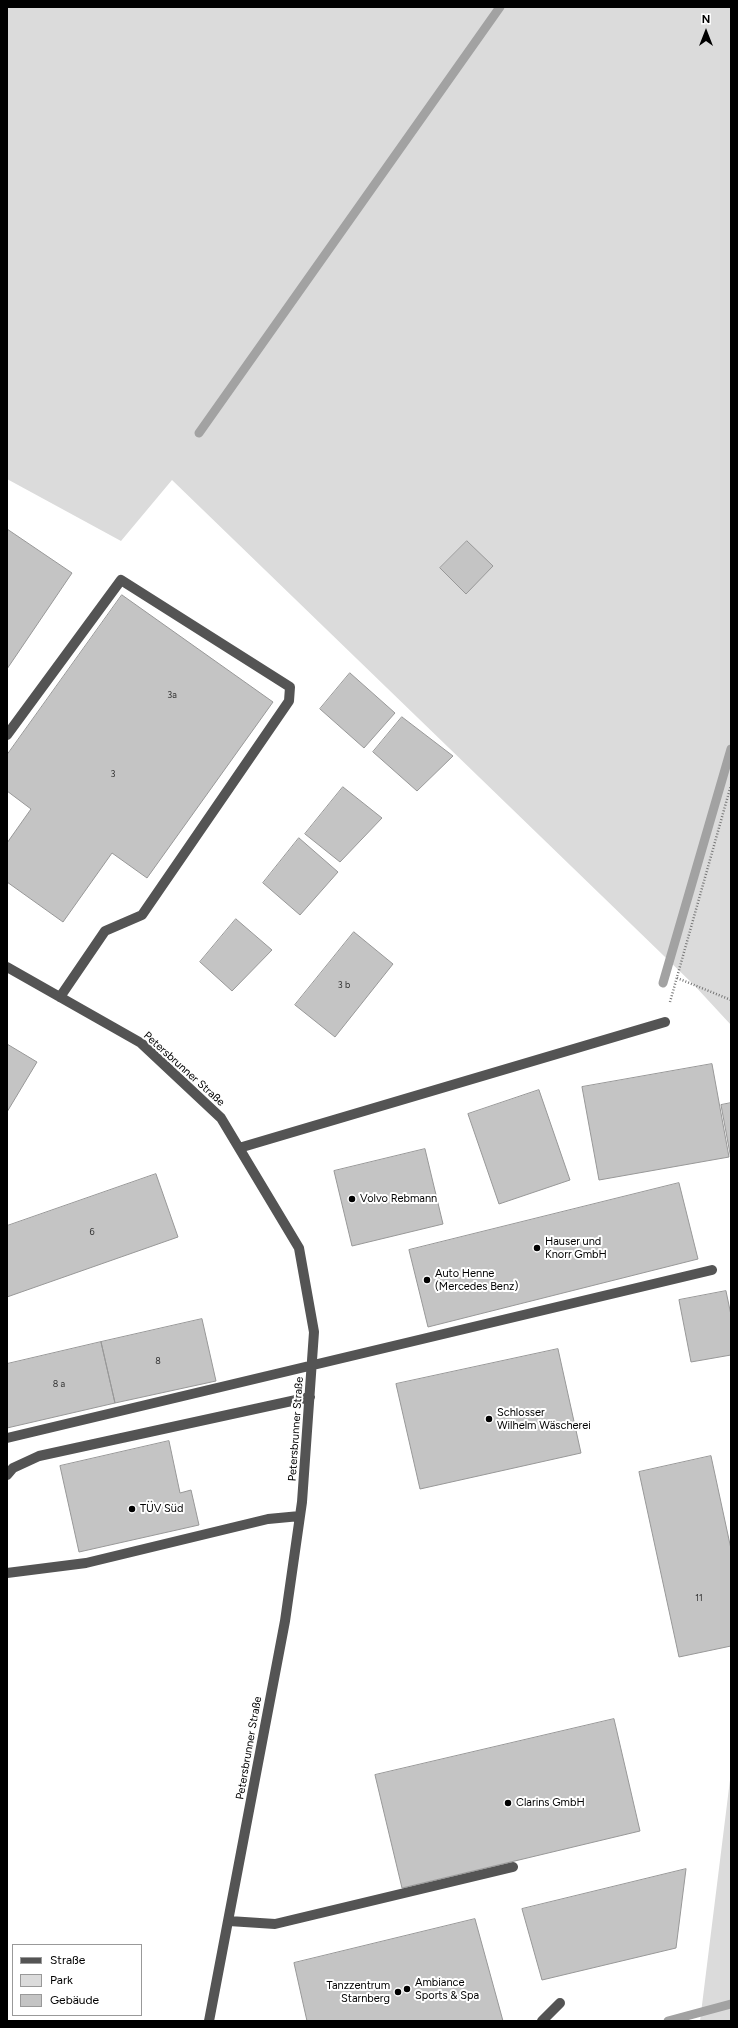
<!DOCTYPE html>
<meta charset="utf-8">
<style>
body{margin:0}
#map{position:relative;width:738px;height:2028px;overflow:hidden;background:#fff;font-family:Figtree,sans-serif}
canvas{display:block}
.frame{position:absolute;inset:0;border:8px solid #000;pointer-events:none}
.legend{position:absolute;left:12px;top:1944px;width:130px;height:72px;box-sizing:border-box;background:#fff;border:1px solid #999;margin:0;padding:5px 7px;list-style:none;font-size:12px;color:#000}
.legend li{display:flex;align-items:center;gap:8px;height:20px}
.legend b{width:20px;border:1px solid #999}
.north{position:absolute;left:686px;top:12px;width:40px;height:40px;-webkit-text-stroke:3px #fff;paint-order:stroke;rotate:0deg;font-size:11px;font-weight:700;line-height:16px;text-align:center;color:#000}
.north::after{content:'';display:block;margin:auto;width:14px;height:18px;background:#000;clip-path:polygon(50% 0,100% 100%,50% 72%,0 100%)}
</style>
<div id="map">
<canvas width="738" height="2028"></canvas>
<div class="frame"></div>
<ul class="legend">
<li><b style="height:5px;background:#545454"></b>Straße</li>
<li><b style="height:11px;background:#dbdbdb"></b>Park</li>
<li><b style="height:11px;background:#c4c4c4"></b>Gebäude</li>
</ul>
<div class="north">N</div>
</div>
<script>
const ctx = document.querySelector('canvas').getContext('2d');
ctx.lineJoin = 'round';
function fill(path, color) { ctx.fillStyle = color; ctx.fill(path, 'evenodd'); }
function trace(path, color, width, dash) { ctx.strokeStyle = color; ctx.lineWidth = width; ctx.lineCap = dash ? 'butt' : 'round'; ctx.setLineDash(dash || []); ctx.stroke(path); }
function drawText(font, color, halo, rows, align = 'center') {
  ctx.font = font + ' Figtree,sans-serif'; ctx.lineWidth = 4; ctx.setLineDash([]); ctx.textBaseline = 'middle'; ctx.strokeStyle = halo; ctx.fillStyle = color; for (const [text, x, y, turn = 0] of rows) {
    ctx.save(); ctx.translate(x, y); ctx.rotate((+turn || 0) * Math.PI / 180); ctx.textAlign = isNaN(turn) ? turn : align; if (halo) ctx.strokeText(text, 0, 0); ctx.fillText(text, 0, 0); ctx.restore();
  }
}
fill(new Path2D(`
 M7,7H731V1025L694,985L172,480L121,541L7,479Z
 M731,1772V2021H700Z`), '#dbdbdb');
trace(new Path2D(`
 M199,433L500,7
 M663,983L731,749
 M668,2021L731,2004`), '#a2a2a2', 9);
const building = new Path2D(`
 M7,529L72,573L7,669Z
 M467,541L493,566L466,594L440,568Z
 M122,595L273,702L147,878L112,853L63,922L7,882V843L31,809L7,791V755Z
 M350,673L395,713L364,748L320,709Z
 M402,717L453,756L417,791L373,752Z
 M343,787L382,818L340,862L305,834Z
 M299,838L338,872L300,915L263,883Z
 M236,919L272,950L232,991L200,962Z
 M354,932L393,964L335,1037L295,1005Z
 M7,1044L37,1062L7,1112Z
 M712,1064L729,1157L599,1180L582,1087Z
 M539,1090L570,1180L499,1204L468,1114Z
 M731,1103V1159L721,1105Z
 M425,1149L443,1224L352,1246L334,1171Z
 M156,1174L178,1237L7,1297V1226Z
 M679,1183L698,1259L428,1327L409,1250Z
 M726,1291L731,1315V1355L691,1362L679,1300Z
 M202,1319L216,1381L115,1403L101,1342Z
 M101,1342L115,1403L7,1428V1364Z
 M558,1349L581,1453L420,1489L396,1384Z
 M169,1441L180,1493L191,1490L199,1525L79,1552L60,1466Z
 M711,1456L731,1549V1646L679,1657L639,1472Z
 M614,1719L640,1831L402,1888L375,1775Z
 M686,1869L676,1948L542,1980L522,1909Z
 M475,1919L503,2021H307L294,1963Z`);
fill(building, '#c4c4c4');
trace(building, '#989898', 1);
trace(new Path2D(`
 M677,978L731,1000
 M670,1002L731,785`), '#767676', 2.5, [1, 2]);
trace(new Path2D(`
 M7,735L121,580L290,687L289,701L142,915L105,931L60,997
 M7,967L141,1043L221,1118L299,1248L314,1332L302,1502L285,1621L209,2021
 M239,1148L665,1022
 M7,1438L712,1270
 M7,1475L13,1468L39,1456L310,1397
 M7,1573L86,1563L268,1519L300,1516
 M229,1921L275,1924L513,1867
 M542,2021L560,2003`), '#545454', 10);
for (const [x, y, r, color] of [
 [352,1199,4,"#000"],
 [537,1248,4,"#000"],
 [427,1280,4,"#000"],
 [489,1419,4,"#000"],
 [132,1509,4,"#000"],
 [508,1803,4,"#000"],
 [407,1989,4,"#000"],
 [398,1992,4,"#000"]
]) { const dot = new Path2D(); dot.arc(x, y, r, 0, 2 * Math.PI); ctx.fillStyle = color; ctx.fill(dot); trace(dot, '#fff', 1.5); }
drawText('9px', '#313131', null, [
 ["3a",172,695],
 ["3",113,774],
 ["3 b",344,985],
 ["6",92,1232],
 ["8",158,1361],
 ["8 a",59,1384],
 ["11",699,1598]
]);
drawText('11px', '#000', '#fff', [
 ["Petersbrunner Straße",184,1069,42],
 ["Petersbrunner Straße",296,1429,-86],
 ["Petersbrunner Straße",249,1748,-80]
]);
drawText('11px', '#000', '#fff', [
 ["Volvo Rebmann",360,1199],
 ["Hauser und",545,1242],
 ["Knorr GmbH",545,1255],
 ["Auto Henne",435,1274],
 ["(Mercedes Benz)",435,1287],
 ["Schlosser",497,1413],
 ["Wilhelm Wäscherei",497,1426],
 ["TÜV Süd",140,1509],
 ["Clarins GmbH",516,1803],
 ["Ambiance",415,1983],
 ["Sports & Spa",415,1996],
 ["Tanzzentrum",390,1986,"right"],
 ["Starnberg",390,1999,"right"]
], 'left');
</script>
